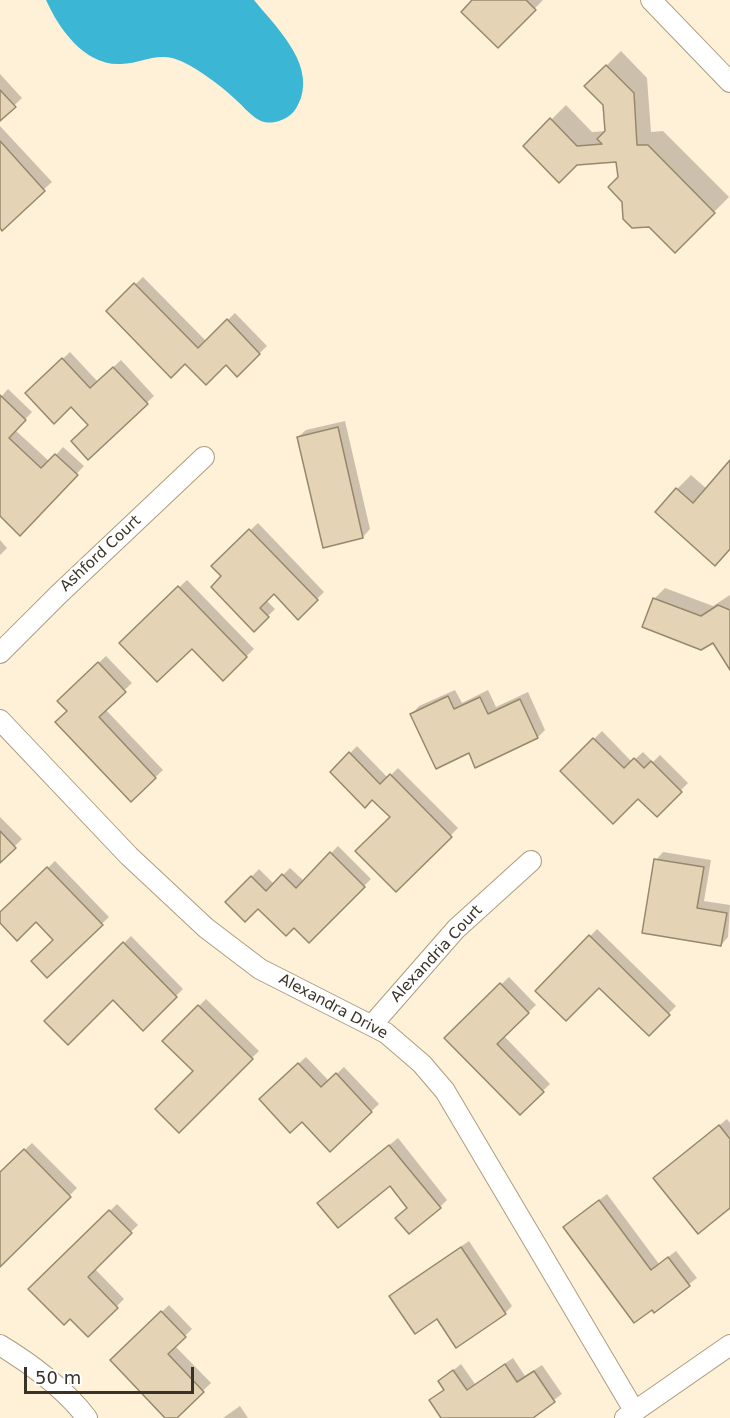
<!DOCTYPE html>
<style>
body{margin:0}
#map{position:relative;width:730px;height:1418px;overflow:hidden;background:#fff1d8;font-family:"DejaVu Sans",sans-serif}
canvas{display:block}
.scale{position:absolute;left:24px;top:1367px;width:170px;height:27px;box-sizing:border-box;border:3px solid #393226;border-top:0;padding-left:8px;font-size:18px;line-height:21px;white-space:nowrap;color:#393226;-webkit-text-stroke:4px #fff;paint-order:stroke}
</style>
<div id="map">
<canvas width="730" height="1418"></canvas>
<div class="scale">50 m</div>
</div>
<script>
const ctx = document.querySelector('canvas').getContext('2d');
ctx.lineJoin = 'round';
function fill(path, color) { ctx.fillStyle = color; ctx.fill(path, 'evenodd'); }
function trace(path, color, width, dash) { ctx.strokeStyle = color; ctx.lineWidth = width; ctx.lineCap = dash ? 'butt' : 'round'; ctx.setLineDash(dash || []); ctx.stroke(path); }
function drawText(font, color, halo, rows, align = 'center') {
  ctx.font = font + ' "DejaVu Sans",sans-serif'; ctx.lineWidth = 4.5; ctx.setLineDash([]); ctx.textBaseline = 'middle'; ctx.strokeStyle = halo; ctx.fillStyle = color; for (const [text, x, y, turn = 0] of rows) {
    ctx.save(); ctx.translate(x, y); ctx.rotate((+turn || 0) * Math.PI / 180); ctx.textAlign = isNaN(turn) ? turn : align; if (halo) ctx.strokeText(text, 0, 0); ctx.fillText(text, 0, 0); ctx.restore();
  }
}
fill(new Path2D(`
 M46,0H254C275,26 313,61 301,98C298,105 295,112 289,116C280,122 269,125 259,120C250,115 242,105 235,99C220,85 201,71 183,62C158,50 145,63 121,64C85,66 59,29 46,0Z`), '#3bb7d5');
fill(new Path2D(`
 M474,0H543L498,46Z
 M621,51L647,78L651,132L663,131L729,197L675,251L619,178L618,160L525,146L566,105L592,132L606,131L604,104L586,86Z
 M0,74L22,98L0,119Z
 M0,126L52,182L2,228L0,226Z
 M143,277L206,341L235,313L267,346L237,375L226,363L185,362L108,311Z
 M70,352L98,382L121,360L154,396L88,458L90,425L71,405L27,393Z
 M8,389L32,412L15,430L50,462L63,447L84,466L20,534L0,514V398Z
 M345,421L370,529L363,537L298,437L306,430Z
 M730,463V549L677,489L691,475L707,489Z
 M258,523L324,592L298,618L274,592L266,600L275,609L254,630L223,576L213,566Z
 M0,540L7,548L0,555Z
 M187,580L254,649L223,679L192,646L121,643Z
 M665,588L713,606L730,595V667L714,641L654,599Z
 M106,656L132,683L105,709L163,770L131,800L69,711L59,701Z
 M455,690L462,703L488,690L496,707L528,692L545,730L538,737L412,714L419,706Z
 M602,731L632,762L643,752L653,762L660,755L688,783L657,815L638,797L562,771Z
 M357,746L388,778L398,768L458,828L396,890L392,817L372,798L332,772Z
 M0,817L22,839L0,861Z
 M338,846L371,879L309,941L294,926L258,907L227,902L259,869L274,884L290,868L304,881Z
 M663,852L711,860L704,901L730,905L728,937L721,945L656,860Z
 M55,861L109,917L47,976L55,940L36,920L0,921V914Z
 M597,929L676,1006L649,1034L599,986L537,991Z
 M131,936L183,989L143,1029L113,998L46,1021Z
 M509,977L536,1005L504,1036L550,1084L520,1113L446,1038Z
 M206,999L259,1051L179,1130L195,1071L164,1041Z
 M306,1057L329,1081L344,1067L379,1104L330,1150L302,1119L268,1092Z
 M727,1119L730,1123V1206L655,1178Z
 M398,1138L447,1200L440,1207H408L390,1184L327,1196Z
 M32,1143L77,1188L0,1265V1174Z
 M607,1194L659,1264L676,1251L697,1278L654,1311L565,1227Z
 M117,1204L138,1225L94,1268L124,1299L88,1335L70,1317L31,1289Z
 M469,1241L512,1306L505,1313L391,1296L399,1288Z
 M169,1305L192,1329L175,1346L211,1383L175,1418H167L112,1360Z
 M513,1358L525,1376L542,1365L562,1394L530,1418H443L431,1401L445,1389L440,1381L461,1364L475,1384Z
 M240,1406L248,1418H223Z`), '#0003');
const building = new Path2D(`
 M472,0H526L536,10L498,48L461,12Z
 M606,65L634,93L637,145H648L715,213L675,253L649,227L632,228L623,219L622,202L608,187L618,177L616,162L577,165L559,183L523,146L550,118L577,146L602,144L597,139L605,131L603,105L584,86Z
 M0,90L16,107L0,121Z
 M0,141L45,191L2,231L0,228Z
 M134,283L198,348L227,319L260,354L237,377L226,365L206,385L185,364L171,378L106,311Z
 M62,358L90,388L113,367L148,404L88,460L71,441L88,425L71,407L54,424L25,393Z
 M0,395L26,420L9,438L41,468L55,454L78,475L20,536L0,516Z
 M338,427L363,538L323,548L297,437Z
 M730,460V549L715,566L655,512L676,488L693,503Z
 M249,529L318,600L298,620L274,594L260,608L269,617L254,632L211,587L221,576L211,566Z
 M178,586L247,657L223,681L192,649L157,682L119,643Z
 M653,598L701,616L718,605L730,610V670L713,643L701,650L642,627Z
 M98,662L126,692L99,717L156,778L131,802L55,722L67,711L57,701Z
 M448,696L454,709L480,697L488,714L520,699L538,738L475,768L469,753L436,769L410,714Z
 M593,738L624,768L634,758L644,768L651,761L682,792L657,817L638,799L613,824L560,771Z
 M349,752L380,784L390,774L452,837L396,892L355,851L390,817L372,800L365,808L330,772Z
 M0,831L16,848L0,863Z
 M330,852L365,887L309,943L294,928L286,936L258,909L245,922L225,902L251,876L266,891L282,874L296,888Z
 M654,859L704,867L697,908L727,913L721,946L642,933Z
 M47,867L103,925L47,978L31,961L53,940L36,922L17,941L0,923V912Z
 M589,935L670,1015L649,1036L599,988L566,1021L535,991Z
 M123,942L177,997L143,1031L113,1000L68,1045L44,1021Z
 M500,983L529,1013L497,1044L544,1092L520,1115L444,1038Z
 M198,1005L253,1059L179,1133L155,1109L193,1071L162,1041Z
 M298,1063L321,1087L336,1073L372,1112L330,1152L302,1122L290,1133L259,1099Z
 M719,1125L730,1139V1208L698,1234L653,1178Z
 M389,1145L441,1208L409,1234L395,1218L407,1208L390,1186L338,1228L317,1203Z
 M24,1149L71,1197L0,1267V1172Z
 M599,1200L651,1270L668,1257L690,1286L654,1313L652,1310L634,1323L563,1227Z
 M109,1210L132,1233L88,1277L118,1308L88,1337L70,1319L64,1325L28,1289Z
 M461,1247L506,1314L456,1348L437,1319L415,1334L389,1296Z
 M161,1311L186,1337L168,1354L204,1392L177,1418H165L110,1360Z
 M505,1364L517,1382L534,1371L555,1402L533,1418H441L429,1400L444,1390L438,1381L453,1370L467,1390Z`);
fill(building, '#e4d4b5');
trace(building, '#97886b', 1.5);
const street = new Path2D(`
 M651,0L730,82
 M0,653L58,595L204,457
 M0,720L129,856L206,928L260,969L386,1033L422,1064L445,1091L635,1412
 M372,1025L456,929L531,861
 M0,1345C30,1363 66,1390 87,1418
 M625,1418L730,1345`);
trace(street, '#ac9d7f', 22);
trace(street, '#fff', 20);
drawText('15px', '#393226', '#fff', [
 ["Ashford Court",101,554,-43],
 ["Alexandria Court",437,954,-47],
 ["Alexandra Drive",333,1007,28]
]);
</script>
